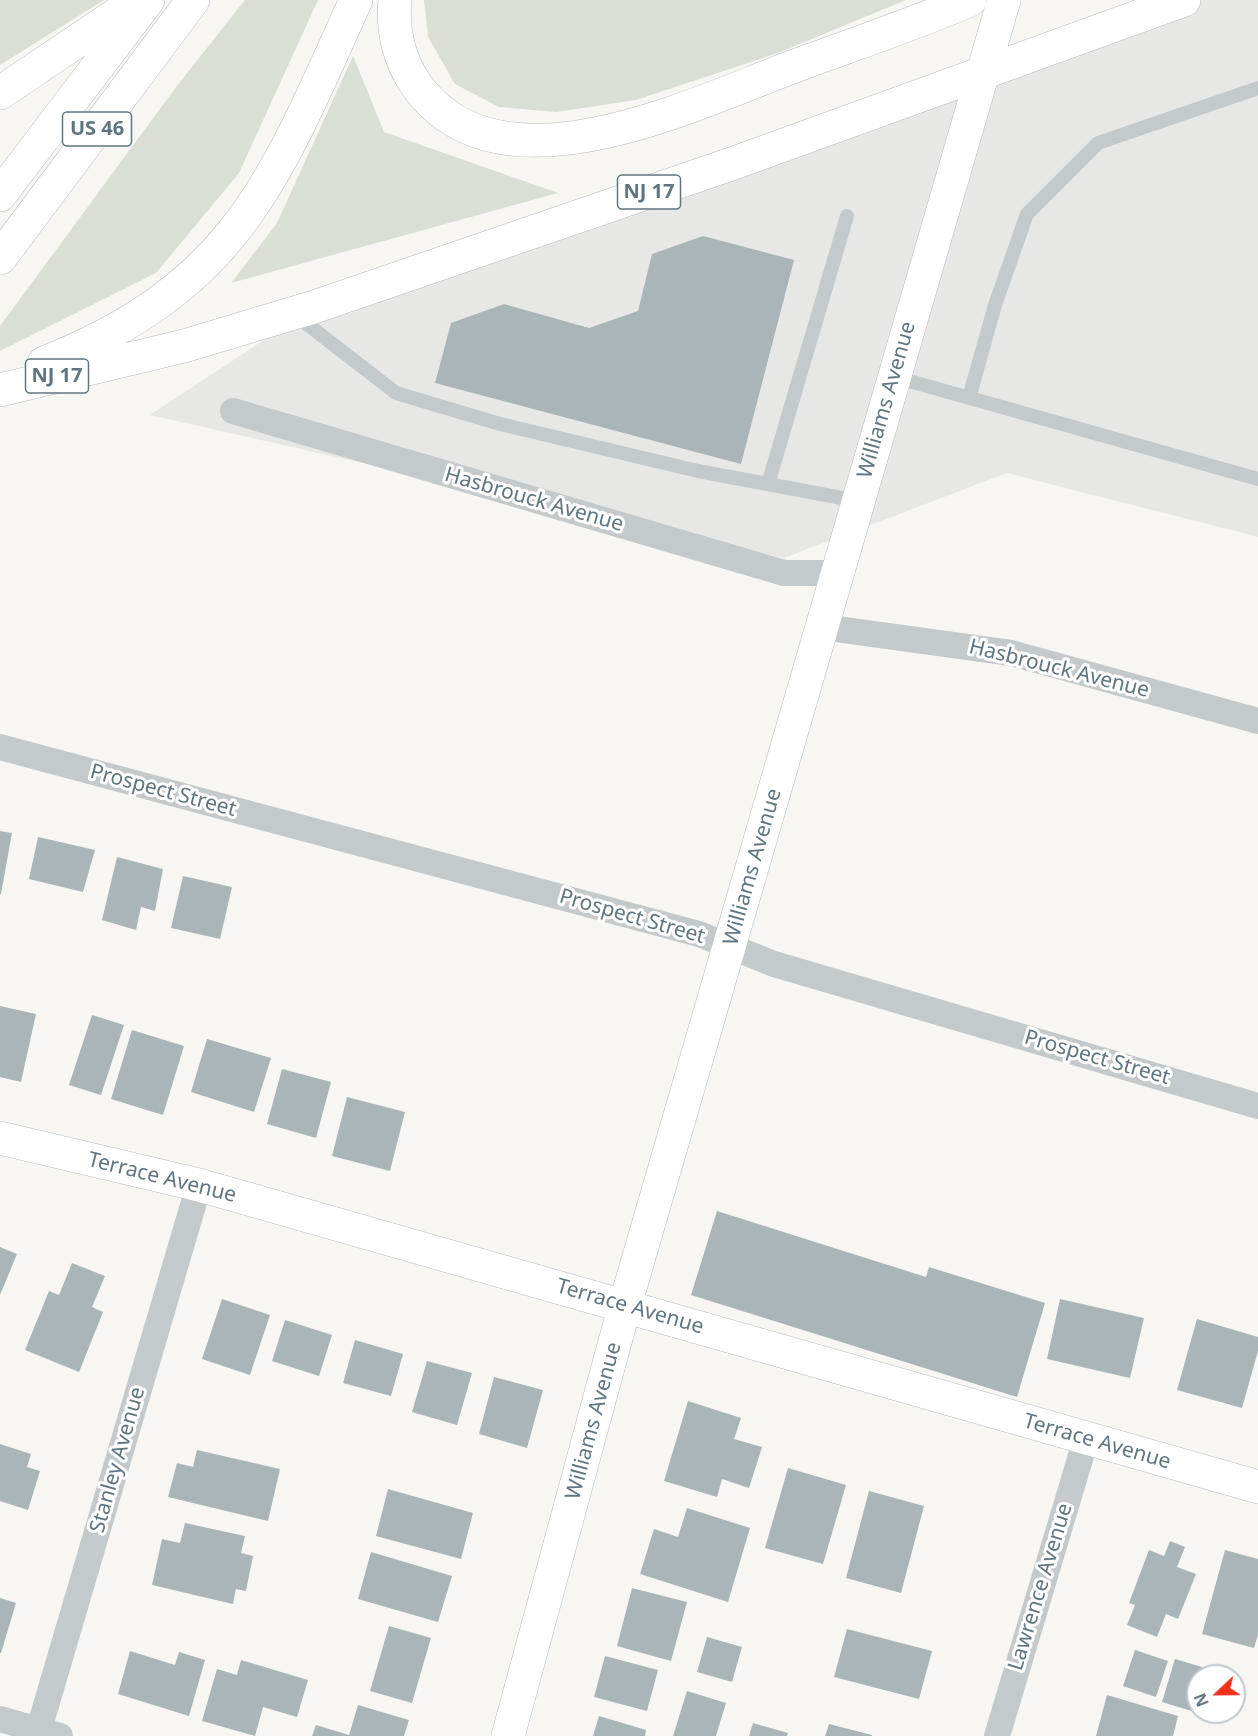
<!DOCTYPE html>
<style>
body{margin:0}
#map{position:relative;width:1258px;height:1736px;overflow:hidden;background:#f7f6f3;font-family:"Noto Sans",sans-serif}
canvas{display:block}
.north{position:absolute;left:1186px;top:1664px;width:60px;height:60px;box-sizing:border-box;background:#fff;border:2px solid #bfc8cc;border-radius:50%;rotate:248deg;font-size:16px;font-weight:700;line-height:24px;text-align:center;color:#5f7680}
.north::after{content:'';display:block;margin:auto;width:21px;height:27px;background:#ef301b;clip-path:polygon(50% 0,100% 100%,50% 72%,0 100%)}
</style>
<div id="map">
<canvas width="1258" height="1736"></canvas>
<div class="north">N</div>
</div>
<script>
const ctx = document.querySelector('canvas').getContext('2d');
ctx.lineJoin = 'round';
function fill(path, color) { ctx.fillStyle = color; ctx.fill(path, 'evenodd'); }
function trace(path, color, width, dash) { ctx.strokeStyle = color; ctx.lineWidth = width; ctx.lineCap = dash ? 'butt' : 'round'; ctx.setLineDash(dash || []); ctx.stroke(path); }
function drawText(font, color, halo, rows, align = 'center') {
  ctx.font = font + ' "Noto Sans",sans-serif'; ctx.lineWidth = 6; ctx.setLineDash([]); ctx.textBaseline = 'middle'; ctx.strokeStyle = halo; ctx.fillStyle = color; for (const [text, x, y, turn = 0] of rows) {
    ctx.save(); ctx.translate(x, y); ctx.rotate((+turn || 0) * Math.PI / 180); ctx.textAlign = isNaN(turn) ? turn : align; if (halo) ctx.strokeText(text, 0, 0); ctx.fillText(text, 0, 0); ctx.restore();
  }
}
fill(new Path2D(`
 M1199,0H1258V537L1007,473L784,558L150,415L314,307Z`), '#e7e8e6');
fill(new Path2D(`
 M0,0H104L0,65Z
 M245,0H318L239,173L156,273L0,351V326L176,87Z
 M424,0H906L778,53L636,100L556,112L499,107L455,84L428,37Z
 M353,56L384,132L558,193L231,283L277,223Z`), '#d9dfd4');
fill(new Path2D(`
 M703,236L794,260L741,464L435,383L451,323L504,304L589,328L638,311L652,254Z
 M0,831L12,833L1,894H0Z
 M38,837L95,850L83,892L29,879Z
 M117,857L163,869L155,911L141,907L136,930L102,920Z
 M183,876L232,887L220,939L171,928Z
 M0,1006L36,1014L21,1082L0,1077Z
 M92,1015L124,1025L101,1095L69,1085Z
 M132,1030L184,1046L163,1115L111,1099Z
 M207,1039L271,1058L254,1112L191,1092Z
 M282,1069L331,1082L316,1138L267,1124Z
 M347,1097L405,1112L390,1171L332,1156Z
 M717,1211L926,1277L929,1267L1045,1303L1017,1397L691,1295Z
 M0,1247L17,1254L0,1295Z
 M72,1263L105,1276L92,1307L103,1312L79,1372L25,1350L49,1291L59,1295Z
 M222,1299L270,1315L250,1375L202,1359Z
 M1060,1299L1144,1318L1130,1378L1047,1359Z
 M1197,1319L1258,1337V1351L1242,1408L1177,1390Z
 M285,1320L332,1335L319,1376L272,1361Z
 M355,1340L403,1354L391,1396L343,1383Z
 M427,1361L472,1373L457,1425L412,1412Z
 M494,1377L543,1390L527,1448L479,1434Z
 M688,1401L741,1418L734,1439L762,1447L749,1488L722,1479L717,1497L664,1481Z
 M0,1444L31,1454L27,1467L40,1471L28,1510L0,1501Z
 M197,1450L280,1469L268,1521L168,1497L177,1463L193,1467Z
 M788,1468L846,1485L823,1564L765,1548Z
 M388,1489L473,1513L461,1559L376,1536Z
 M869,1491L924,1506L901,1593L846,1578Z
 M687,1508L750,1528L728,1602L640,1574L654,1529L678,1537Z
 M185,1523L245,1536L241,1553L253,1556L246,1591L236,1589L233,1604L152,1585L162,1539L180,1543Z
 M1170,1541L1185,1547L1177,1567L1196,1574L1178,1619L1166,1614L1157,1637L1127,1625L1135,1605L1129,1603L1149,1550L1164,1556Z
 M1225,1550L1258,1559V1635L1254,1648L1202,1634Z
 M371,1552L452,1576L438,1622L358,1599Z
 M632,1588L687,1602L671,1661L617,1646Z
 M0,1598L16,1603L1,1653H0Z
 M389,1626L431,1638L412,1703L370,1691Z
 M847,1629L932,1651L919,1699L834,1677Z
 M707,1637L742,1647L732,1682L697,1672Z
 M1135,1650L1168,1661L1156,1697L1123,1686Z
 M130,1651L175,1665L179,1652L205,1660L189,1716L118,1694Z
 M605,1656L658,1670L647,1711L594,1697Z
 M1175,1659L1212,1670L1210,1676H1198V1713L1162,1702Z
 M241,1660L308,1680L297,1717L263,1707L255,1736L202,1721L217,1669L237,1675Z
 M687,1691L726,1703L716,1736H673Z
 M1107,1695L1178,1716L1173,1736H1096Z
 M358,1705L409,1720L404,1736H312L316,1725L349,1735Z
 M599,1716L646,1730L645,1736H593Z
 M753,1723L788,1733L787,1736H749Z
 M829,1724L872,1735V1736H825Z`), '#aab5b8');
const secondary = new Path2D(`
 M0,1138L199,1185L1258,1487
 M508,1736L625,1305L1004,0`);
const highway = new Path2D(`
 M395,0C392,30 399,61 417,86C499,200 691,105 792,67C851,45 912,25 970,0
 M0,93L135,2
 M0,195L148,0
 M0,258L193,0
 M44,363C239,286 275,178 356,0
 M0,390L184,346L314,307L734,163L1184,0`);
trace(secondary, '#b6bdc0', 34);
trace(highway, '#b6bbbd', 34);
trace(new Path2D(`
 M294,314L396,393L500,424L698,471L858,501
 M895,377L1258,479
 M969,398L995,305L1027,214L1098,143L1258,88
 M768,484L847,216`), '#c4c9cb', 14);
trace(new Path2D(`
 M233,411L784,573H837
 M822,627L1011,653L1258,721
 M0,747L699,934L774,964L1258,1106
 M0,1719L60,1736
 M37,1736L199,1185
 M997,1736L1086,1439`), '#c4c9cb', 26);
trace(secondary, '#fff', 33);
trace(highway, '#fff', 33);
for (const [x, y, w] of [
 [97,129,69],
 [649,192,63],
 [57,376,63]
]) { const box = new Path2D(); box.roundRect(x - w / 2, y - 17, w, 34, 4.5); ctx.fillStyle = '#fff'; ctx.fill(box); trace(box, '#5f7680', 1.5); }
drawText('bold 20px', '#5f7680', null, [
 ["US 46",97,129],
 ["NJ 17",649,192],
 ["NJ 17",57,376]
]);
drawText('21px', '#5f7680', '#fff', [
 ["Williams Avenue",887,400,-74],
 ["Hasbrouck Avenue",534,500,16],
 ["Hasbrouck Avenue",1059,669,14],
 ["Prospect Street",163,791,15],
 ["Williams Avenue",753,867,-74],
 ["Prospect Street",632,917,16],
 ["Prospect Street",1097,1058,16],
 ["Terrace Avenue",162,1178,14],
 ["Terrace Avenue",630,1307,16],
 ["Williams Avenue",594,1421,-75],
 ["Terrace Avenue",1097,1442,16],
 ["Stanley Avenue",118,1460,-74],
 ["Lawrence Avenue",1041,1587,-73]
]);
</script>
